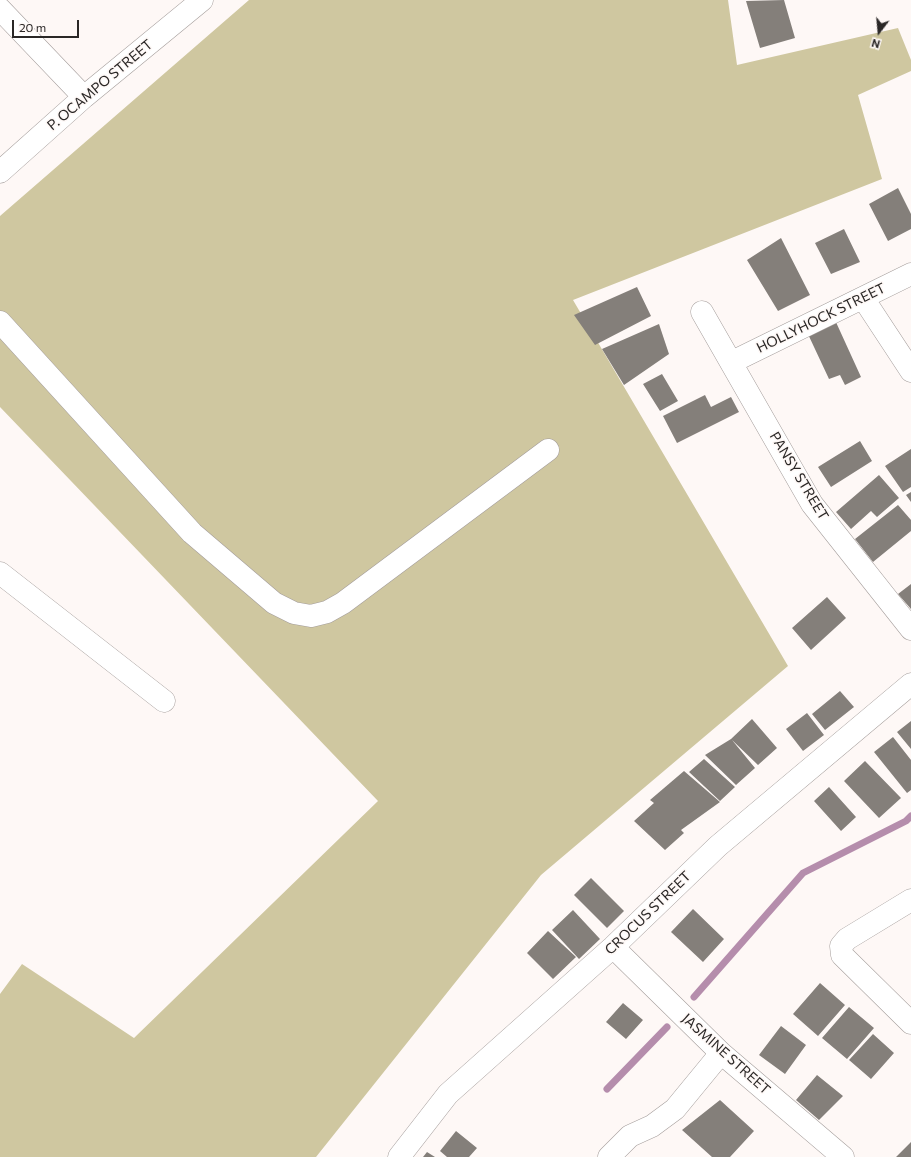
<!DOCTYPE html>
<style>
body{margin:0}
#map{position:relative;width:911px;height:1157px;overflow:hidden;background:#fef8f6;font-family:Commissioner,sans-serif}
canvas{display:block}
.north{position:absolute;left:859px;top:12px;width:40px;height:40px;-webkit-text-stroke:3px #fef8f6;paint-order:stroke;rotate:196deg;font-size:11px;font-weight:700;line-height:16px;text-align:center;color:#2a2726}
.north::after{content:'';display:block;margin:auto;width:14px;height:18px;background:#2a2726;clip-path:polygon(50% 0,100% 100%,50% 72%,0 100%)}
.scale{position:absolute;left:12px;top:20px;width:67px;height:18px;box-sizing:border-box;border:2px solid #2a2726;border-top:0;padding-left:5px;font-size:12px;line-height:14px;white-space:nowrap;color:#2a2726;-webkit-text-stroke:3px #fef8f6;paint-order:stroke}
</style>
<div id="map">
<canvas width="911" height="1157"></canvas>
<div class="north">N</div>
<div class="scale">20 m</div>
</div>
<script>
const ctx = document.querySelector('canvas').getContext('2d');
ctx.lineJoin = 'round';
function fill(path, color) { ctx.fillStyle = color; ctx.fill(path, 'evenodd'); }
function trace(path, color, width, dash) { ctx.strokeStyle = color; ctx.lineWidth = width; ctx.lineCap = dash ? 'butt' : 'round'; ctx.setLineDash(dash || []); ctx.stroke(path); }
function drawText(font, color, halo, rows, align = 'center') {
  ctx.font = font + ' Commissioner,sans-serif'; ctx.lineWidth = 3; ctx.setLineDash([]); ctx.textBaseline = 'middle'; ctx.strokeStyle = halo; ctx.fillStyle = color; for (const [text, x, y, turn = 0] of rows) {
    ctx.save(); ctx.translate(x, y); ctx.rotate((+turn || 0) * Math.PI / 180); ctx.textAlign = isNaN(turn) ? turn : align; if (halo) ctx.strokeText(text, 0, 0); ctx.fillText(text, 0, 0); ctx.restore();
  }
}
fill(new Path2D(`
 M249,0H728L737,65L898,28L911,60V71L858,95L882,179L573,300L788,666L541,875L316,1157H0V994L22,964L134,1038L378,801L0,407V216Z`), '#cfc7a0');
trace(new Path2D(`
 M694,997L803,873L906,821L911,816
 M607,1089L667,1027`), '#b58dac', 7);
fill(new Path2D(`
 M784,0L795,38L760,48L746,1Z
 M898,188L911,214V229L888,241L869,204Z
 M844,229L860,262L831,274L815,243Z
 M781,238L810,295L778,311L747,260Z
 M637,287L651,316L595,345L574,315Z
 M835,320L861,377L845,385L840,375L829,379L807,332Z
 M659,324L669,354L624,385L602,349Z
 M662,374L678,401L660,411L643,384Z
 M705,395L711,407L731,397L739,412L677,443L663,416Z
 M860,441L872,461L831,487L818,467Z
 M911,449V487L903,492L885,466Z
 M879,475L899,498L877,517L871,511L851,529L836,512Z
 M911,492V502L906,495Z
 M898,505L911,520V531L873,562L855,539Z
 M911,584V609L898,594Z
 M827,597L846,618L811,650L792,628Z
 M840,691L854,707L825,730L812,714Z
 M807,713L824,735L803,751L786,729Z
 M752,719L777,748L758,765L732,740L755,768L736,785L705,755L731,739Z
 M911,721V749L897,732Z
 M893,737L911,760V790L907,793L874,752Z
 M704,759L735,787L720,801L689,772Z
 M865,761L901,798L879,818L844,781Z
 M684,771L720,802L681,830L684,833L665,850L634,821L654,803L650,800Z
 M829,787L856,817L841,831L814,801Z
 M591,878L624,911L607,928L574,895Z
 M693,909L724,939L703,962L671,932Z
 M573,910L600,939L579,959L552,930Z
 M548,931L576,957L553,979L527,953Z
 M820,983L845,1005L818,1036L793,1014Z
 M623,1003L643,1020L626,1039L606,1022Z
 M849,1007L874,1028L847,1059L822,1038Z
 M781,1026L806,1045L785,1074L759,1055Z
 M873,1034L894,1053L871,1079L849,1060Z
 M817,1075L843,1096L819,1120L796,1100Z
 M720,1100L754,1131L730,1157H712L682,1130Z
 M456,1131L477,1148L469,1157H447L440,1151Z
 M911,1142V1157H896Z
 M427,1152L435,1157H423Z`), '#847f7a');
const minor = new Path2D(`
 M0,9L84,97
 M0,172L84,97L202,0
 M863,298L911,371
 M702,312L812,504L911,629
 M0,322L192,533L274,603L294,613L311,616L327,612L343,603L548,450
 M732,362L911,274
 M0,573L164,701
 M911,900L847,939L841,946L842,955L911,1023
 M613,947L721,1053L843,1157
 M399,1157L448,1094L613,947L718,846L911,684
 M609,1157L630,1136L652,1126L675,1109L721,1053`);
trace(minor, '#a49d9b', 23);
trace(minor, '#fff', 22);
drawText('14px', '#2a2726', '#fef8f6', [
 ["P. OCAMPO STREET",100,85,-40],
 ["HOLLYHOCK STREET",821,318,-26],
 ["PANSY STREET",799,476,59],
 ["CROCUS STREET",648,913,-44],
 ["JASMINE STREET",726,1054,42]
]);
</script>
